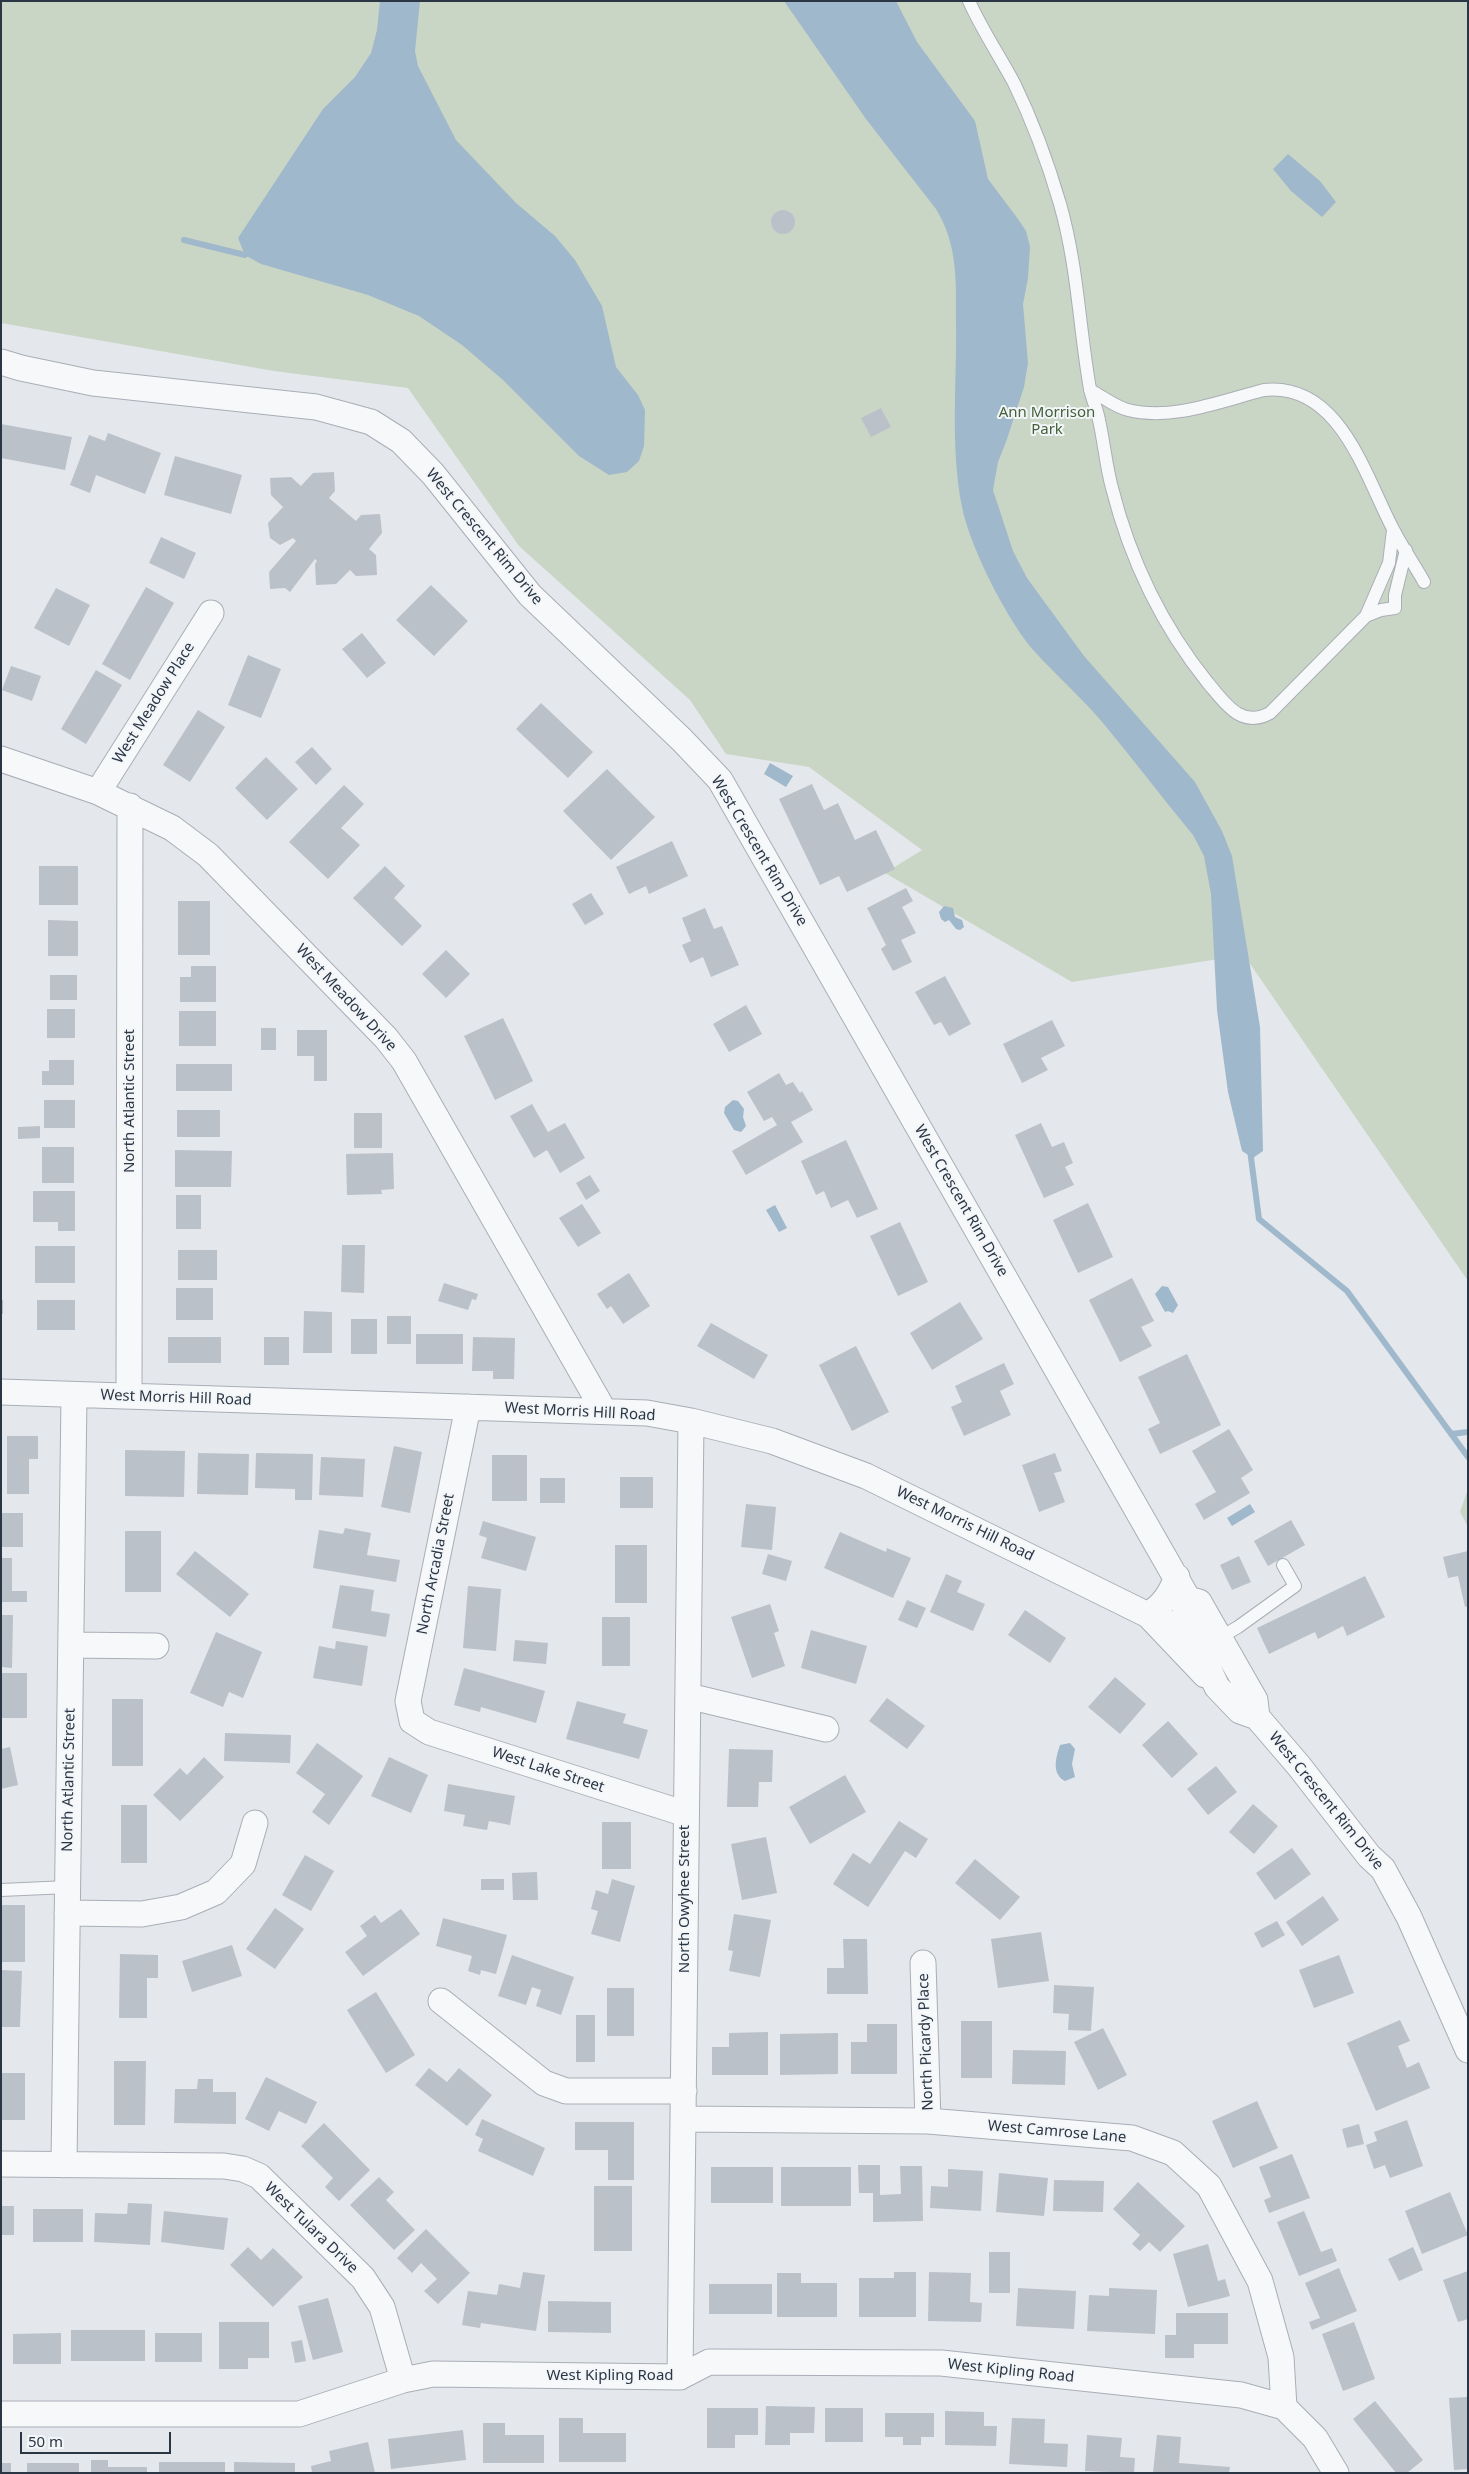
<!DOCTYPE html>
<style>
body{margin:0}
#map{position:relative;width:1469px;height:2474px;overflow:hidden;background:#e4e7ec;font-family:"Noto Sans",sans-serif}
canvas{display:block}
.frame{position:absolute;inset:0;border:2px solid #2b3644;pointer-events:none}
.scale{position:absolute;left:20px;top:2432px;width:151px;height:22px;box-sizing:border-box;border:2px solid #2b3644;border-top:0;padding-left:6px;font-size:15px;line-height:18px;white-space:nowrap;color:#2b3644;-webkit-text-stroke:4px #f3f6f9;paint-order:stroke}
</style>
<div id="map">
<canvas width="1469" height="2474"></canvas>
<div class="frame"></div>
<div class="scale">50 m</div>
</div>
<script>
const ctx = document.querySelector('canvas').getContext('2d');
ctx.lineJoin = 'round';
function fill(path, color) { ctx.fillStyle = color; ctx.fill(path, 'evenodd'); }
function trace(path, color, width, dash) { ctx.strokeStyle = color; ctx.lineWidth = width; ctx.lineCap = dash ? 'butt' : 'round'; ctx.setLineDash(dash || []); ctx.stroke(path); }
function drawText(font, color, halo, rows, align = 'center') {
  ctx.font = font + ' "Noto Sans",sans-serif'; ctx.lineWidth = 4; ctx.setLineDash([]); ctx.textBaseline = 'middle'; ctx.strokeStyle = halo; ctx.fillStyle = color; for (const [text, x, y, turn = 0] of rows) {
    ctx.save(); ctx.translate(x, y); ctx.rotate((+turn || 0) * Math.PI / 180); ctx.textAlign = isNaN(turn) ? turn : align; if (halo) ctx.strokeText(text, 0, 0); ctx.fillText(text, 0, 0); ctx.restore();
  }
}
fill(new Path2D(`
 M1,1H1468V1281L1244,955L1072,982L885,873L922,850L809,767L726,754L690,700L519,546L408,388L274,371L1,323Z
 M1468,1489V1527L1460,1512Z`), '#cad6c5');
fill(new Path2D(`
 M380,1H420L415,51L418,66L456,140L516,203L555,236L575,260L602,306L616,367L638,395L645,410L644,446L639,461L627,472L609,475L579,456L503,380L462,345L419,316L368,295L261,264L245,255L238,238L323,109L355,77L371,53L377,30Z
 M784,1H896L917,42L975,121L988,179L1018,219L1026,231L1030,247L1028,278L1023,304L1028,363L1024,387L1006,442L998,462L993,490L1013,551L1027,578L1084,656L1195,782L1222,831L1232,856L1260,1027L1263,1151L1253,1158L1242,1151L1228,1092L1217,1010L1211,894L1204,856L1193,835C1162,798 1134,760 1103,723C1082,698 1057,676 1035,652C1008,622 970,547 962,507C950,447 957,383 956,322C956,281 958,245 936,209L866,119Z
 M1288,154L1320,181L1336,202L1322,217L1291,191L1273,169Z
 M770,763L793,776L786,787L764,774Z
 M944,906L953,908L955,917L962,920L964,927L960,930L956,929L949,920L945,922L941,919L939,912Z
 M733,1100L738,1101L744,1109L743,1117L746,1126L741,1132L734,1130L724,1113L725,1107Z
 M775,1205L787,1228L779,1232L766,1210Z
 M1162,1286L1168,1287L1178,1305L1173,1313L1168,1311L1165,1312L1155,1294Z
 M1250,1504L1255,1512L1232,1526L1227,1518Z
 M1070,1743L1075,1749L1072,1764L1075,1777L1065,1781C1051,1774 1056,1757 1060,1745Z`), '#9fb8cb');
trace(new Path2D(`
 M184,240L245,255L250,250
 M1250,1150L1259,1219L1347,1291L1468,1457
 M1451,1434L1468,1432`), '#9fb8cb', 6);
fill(new Path2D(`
 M771 222a12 12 0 1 1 24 0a12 12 0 1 1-24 0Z
 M881,408L891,427L871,437L861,418Z
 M1,424L72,437L65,470L1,458Z
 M108,433L161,453L145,494L96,475L90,493L70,485L89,435L105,441Z
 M175,456L242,475L231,514L164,495Z
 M334,472L335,491L329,498L356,521L361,515L380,514L382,533L369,549L376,555L377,575L356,576L350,570L336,584L316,585L315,564L317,561L315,559L290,592L285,588L270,589L269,572L296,541L293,538L280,545L270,538L268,523L283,507L271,495L270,478L291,477L301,486L313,473Z
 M161,537L196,553L184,579L149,563Z
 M431,585L468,621L434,656L396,620Z
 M146,587L174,603L130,680L102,664Z
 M56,588L90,605L69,646L34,628Z
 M362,633L386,663L367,678L342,649Z
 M248,655L281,669L261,718L228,705Z
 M11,666L41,676L32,701L2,690Z
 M96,670L122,685L86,744L61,729Z
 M541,703L593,752L568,778L516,729Z
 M198,710L225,727L190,782L163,765Z
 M312,747L332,769L316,785L295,762Z
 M266,757L298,789L267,820L235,788Z
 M607,769L655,817L611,860L563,811Z
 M812,784L824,810L838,803L855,840L876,830L895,869L847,892L839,876L820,885L779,799Z
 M344,785L364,804L341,828L360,845L328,879L289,842Z
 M672,841L688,876L649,894L646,886L629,894L616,867Z
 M39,866H78V905H39Z
 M385,866L405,886L394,898L422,926L402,946L353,898Z
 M906,888L913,901L902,907L916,933L901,940L912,962L893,971L881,949L886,945L867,908Z
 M591,893L604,914L585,925L572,904Z
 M178,901H210V955H178Z
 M705,908L714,929L722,926L739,965L711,977L703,957L690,963L682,945L691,941L682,918Z
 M48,920L78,921V956H48Z
 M446,950L470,974L446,998L422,974Z
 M191,966H216V1002H180V977H191Z
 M50,975H77V1000H50Z
 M945,976L971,1024L949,1036L941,1022L934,1025L915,992Z
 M746,1005L762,1034L729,1052L713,1024Z
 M47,1009H75V1038H47Z
 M179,1011H216V1046H179Z
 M503,1018L533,1081L495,1100L464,1036Z
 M1052,1020L1065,1046L1041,1058L1048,1070L1022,1083L1003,1044Z
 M261,1028H276V1050H261Z
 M297,1030H327V1081H314V1056H297Z
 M49,1060H74V1085H42V1071H49Z
 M176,1064H232V1091H176Z
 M779,1073L786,1085L793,1082L800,1093L802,1091L813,1110L791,1122L803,1142L746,1175L732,1151L777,1125L772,1117L764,1121L747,1092Z
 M44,1100H75V1128H44Z
 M532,1104L548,1132L565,1123L585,1158L560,1173L547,1150L534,1158L510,1116Z
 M177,1110H220V1137H177Z
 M354,1113H382V1148H354Z
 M1041,1123L1052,1147L1064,1142L1073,1163L1065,1167L1074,1185L1044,1198L1015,1135Z
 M40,1126V1138L18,1139V1127Z
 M846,1140L878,1209L857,1218L848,1200L831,1208L824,1191L816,1195L801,1161Z
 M42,1147H74V1183H42Z
 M175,1150L232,1151L231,1187H175Z
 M393,1153L394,1189L381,1190L382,1194L347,1195L346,1154Z
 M590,1175L600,1191L586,1200L576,1183Z
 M33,1191H75V1231H58V1222H33Z
 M176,1195H201V1229H176Z
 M1088,1203L1113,1257L1078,1273L1053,1220Z
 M582,1204L601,1233L578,1247L559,1218Z
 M900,1222L928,1282L898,1296L870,1236Z
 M342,1245H365L364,1293L341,1292Z
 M35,1246H75V1283H35Z
 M178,1250H217V1280H178Z
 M629,1273L650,1306L623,1324L611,1306L607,1309L597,1294Z
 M1132,1278L1154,1321L1141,1327L1152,1346L1120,1362L1089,1300Z
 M444,1283L478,1294L476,1300L472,1299L468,1310L438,1301Z
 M176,1288H213V1320H176Z
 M1,1300H3V1314H1Z
 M37,1300H75V1330H37Z
 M960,1302L983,1339L932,1370L910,1333Z
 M304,1311L332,1312V1353H303Z
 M387,1316H411V1344H387Z
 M351,1319H377V1354H351Z
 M711,1323L768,1355L754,1379L697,1346Z
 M416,1334H463V1364H416Z
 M168,1337H221V1363H168Z
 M264,1337H289V1365H264Z
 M473,1337L515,1338L514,1379H493V1371H472Z
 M856,1346L889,1412L852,1431L819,1365Z
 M1187,1354L1221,1425L1160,1454L1148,1429L1160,1423L1138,1377Z
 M1004,1363L1014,1384L1000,1391L1011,1415L964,1436L951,1407L962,1402L955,1386Z
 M1229,1429L1253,1470L1241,1478L1250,1493L1204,1520L1195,1504L1216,1492L1192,1451Z
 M7,1436H38V1459H29V1494H7Z
 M394,1446L422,1452L410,1513L381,1507Z
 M125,1450L185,1451L184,1497L125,1496Z
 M198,1453L249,1454L248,1495L197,1494Z
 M256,1453L313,1454L312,1500H295V1489L255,1488Z
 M1055,1453L1062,1471L1054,1473L1065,1502L1039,1512L1022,1465Z
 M492,1455H527V1501H492Z
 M321,1457L365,1459L363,1497L319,1495Z
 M620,1477H653V1508H620Z
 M540,1478H565V1503H540Z
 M746,1504L776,1507L772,1550L741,1547Z
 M1,1513H23V1547H1Z
 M1291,1520L1305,1545L1268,1566L1254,1541Z
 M483,1521L536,1537L526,1571L481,1558L487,1538L479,1535Z
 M345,1528L371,1533L367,1555L400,1560L396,1582L313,1568L319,1530L343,1534Z
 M125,1531H161V1592H125Z
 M840,1532L886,1552L887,1548L911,1558L893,1598L824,1568Z
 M615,1545H647V1603H615Z
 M195,1551L249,1594L230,1617L176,1574Z
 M1468,1551V1606L1465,1607L1458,1576L1448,1578L1443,1557Z
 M768,1554L792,1561L786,1581L762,1574Z
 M1239,1556L1251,1582L1232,1590L1220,1565Z
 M1,1558H12V1591H27V1602H1Z
 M946,1574L962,1581L957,1592L985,1604L973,1631L930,1612Z
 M1365,1576L1385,1617L1347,1636L1343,1626L1318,1639L1315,1632L1269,1654L1257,1628Z
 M340,1585L374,1590L371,1611L390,1614L386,1637L332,1628Z
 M468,1586L501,1589L496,1651L463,1648Z
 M907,1600L926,1608L917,1628L898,1620Z
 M770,1604L779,1631L774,1633L785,1666L752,1678L731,1617Z
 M1025,1610L1066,1638L1050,1663L1008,1635Z
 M1,1615H13L12,1668L1,1667Z
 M602,1617H630V1666H602Z
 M811,1630L867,1646L856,1684L801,1668Z
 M216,1632L262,1652L243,1698L229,1692L223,1707L190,1693Z
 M515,1640L548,1643L546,1664L513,1661Z
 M336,1641L368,1646L362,1686L313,1678L319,1646L335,1649Z
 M464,1668L545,1691L536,1723L481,1707L480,1712L454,1705Z
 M1,1673H27V1718H1Z
 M1115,1677L1146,1704L1120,1734L1088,1707Z
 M887,1698L925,1726L907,1749L869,1721Z
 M112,1699H143V1766H112Z
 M577,1701L626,1714L623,1723L648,1730L639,1759L566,1739Z
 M1168,1721L1198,1754L1172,1778L1142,1745Z
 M225,1733L291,1735L290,1763L224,1761Z
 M317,1743L363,1776L329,1825L312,1812L325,1794L296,1773Z
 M10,1747L18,1785L1,1789V1749Z
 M729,1749L773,1750L772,1782H759L758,1807H727Z
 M204,1757L224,1777L180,1821L153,1795L180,1768L187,1775Z
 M389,1757L428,1775L411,1813L371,1796Z
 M1216,1766L1237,1792L1208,1815L1187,1789Z
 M845,1775L866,1812L810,1844L789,1807Z
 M448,1784L515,1796L510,1825L489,1821L487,1830L463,1826L465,1815L444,1811Z
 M1253,1804L1278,1826L1254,1854L1229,1832Z
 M121,1805H147V1863H121Z
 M899,1821L928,1839L916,1858L905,1851L868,1907L833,1884L853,1853L870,1864Z
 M602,1822H631V1869H602Z
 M766,1837L777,1893L742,1900L731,1844Z
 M1292,1848L1311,1874L1275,1900L1256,1873Z
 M305,1855L334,1871L311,1911L282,1895Z
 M975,1859L1020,1897L1000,1920L955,1883Z
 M537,1872L538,1900H513L512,1873Z
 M481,1879H504V1890H481Z
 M612,1879L635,1886L620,1942L591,1934L598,1911L591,1909L596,1890L608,1894Z
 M1323,1896L1339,1920L1302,1946L1286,1922Z
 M1,1905H25V1962H1Z
 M275,1908L304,1929L275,1969L246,1949Z
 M401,1909L420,1934L363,1976L345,1952L367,1936L360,1926L375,1915L381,1923Z
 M734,1914L771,1920L760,1977L729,1971L733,1951L728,1950Z
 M443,1918L507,1935L496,1974L481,1970L480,1975L468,1971L472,1956L436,1946Z
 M1277,1921L1285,1935L1262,1948L1254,1933Z
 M1041,1932L1049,1981L998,1988L991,1939Z
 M843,1939H867L868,1994H827V1968H844Z
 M232,1945L242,1976L192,1992L182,1961Z
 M120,1954L158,1955V1978H147V2018H119Z
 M512,1955L574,1977L561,2015L536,2006L541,1990L532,1987L526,2005L498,1996Z
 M1339,1955L1354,1993L1314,2008L1299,1970Z
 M1,1970L22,1971L20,2027H1Z
 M1054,1985L1094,1987L1091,2031L1068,2030L1069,2014L1053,2013Z
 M607,1988H634V2036H607Z
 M376,1992L415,2055L386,2073L347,2010Z
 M576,2015H595V2062H576Z
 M1400,2020L1410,2041L1398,2046L1407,2068L1419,2062L1430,2088L1376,2111L1347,2043Z
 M961,2021H992V2078H961Z
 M867,2024H897V2074H851V2042H867Z
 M1103,2028L1127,2075L1098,2090L1074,2042Z
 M768,2032V2075H712V2047H729V2033Z
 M838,2033V2074L780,2075V2034Z
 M1013,2050L1066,2051L1065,2085L1012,2084Z
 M114,2061H146L145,2125H114Z
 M429,2068L447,2082L459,2068L492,2095L467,2126L415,2085Z
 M2,2073H25V2120H1Z
 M266,2077L317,2102L306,2124L279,2111L269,2131L245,2119Z
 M198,2079H213V2092H236V2124L174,2123L175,2089H197Z
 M1257,2101L1278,2148L1233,2168L1212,2121Z
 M482,2119L545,2148L533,2176L478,2151L483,2139L475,2135Z
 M1407,2120L1423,2166L1390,2178L1385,2165L1374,2169L1366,2145L1377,2141L1374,2132Z
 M575,2122H634V2180H608V2150H575Z
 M324,2123L370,2170L339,2201L325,2187L333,2178L301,2146Z
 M1359,2124L1364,2144L1347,2148L1342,2129Z
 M1292,2154L1310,2198L1269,2213L1264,2200L1271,2197L1259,2167Z
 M858,2165H880V2195L901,2194L900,2166H922L923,2221L873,2222V2193H859Z
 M711,2167H773V2203H711Z
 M781,2167H851V2206H781Z
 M948,2169L983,2171L981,2211L930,2208L931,2186L948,2187Z
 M999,2173L1048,2178L1044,2216L996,2212Z
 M379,2177L394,2192L386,2200L415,2230L394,2250L350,2205Z
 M1054,2180L1104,2181L1103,2212L1053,2211Z
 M1138,2182L1185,2226L1160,2252L1149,2242L1140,2251L1132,2244L1140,2235L1113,2209Z
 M594,2186H632V2251H594Z
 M1450,2192L1468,2235L1422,2254L1405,2211Z
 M128,2203L152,2204L150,2245L94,2242L95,2213L127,2214Z
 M1,2206H14V2235H1Z
 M33,2209H83V2242H33Z
 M164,2211L228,2218L224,2250L161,2242Z
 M1304,2211L1321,2252L1332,2248L1337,2261L1299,2276L1277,2222Z
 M426,2229L470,2273L438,2304L424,2291L437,2279L421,2263L412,2273L397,2258Z
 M1208,2244L1218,2281L1225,2279L1230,2296L1188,2307L1173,2254Z
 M248,2247L261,2260L273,2248L303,2277L273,2307L230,2265Z
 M1413,2247L1423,2270L1399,2281L1388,2259Z
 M989,2252H1010V2293H989Z
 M1339,2268L1357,2311L1312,2330L1309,2322L1320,2318L1305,2283Z
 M1468,2271V2319L1458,2322L1443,2280Z
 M523,2272L545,2275L536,2331L481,2323L480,2328L462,2325L468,2291L497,2295L499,2284L520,2288Z
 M894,2272H916V2317H859V2278H894Z
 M929,2272L971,2273L970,2302L982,2303L981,2322L928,2321Z
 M777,2273H801V2283H837V2317H777Z
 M709,2284H772V2314H709Z
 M1018,2288L1076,2291L1074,2329L1016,2326Z
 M1109,2288L1157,2290L1155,2334L1087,2331L1089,2295L1109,2296Z
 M328,2298L343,2352L313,2360L298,2306Z
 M548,2301L611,2302V2333L548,2332Z
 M1176,2313H1228V2344H1194V2358H1165V2335H1176Z
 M219,2322H269V2358H248V2369H219Z
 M1354,2322L1375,2379L1343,2391L1322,2334Z
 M71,2330H145V2361H71Z
 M61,2333V2364H13V2334Z
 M155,2333H202V2362H155Z
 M302,2340L306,2361L295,2363L291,2342Z
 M1468,2397V2469L1454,2470L1449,2398Z
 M1375,2401L1423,2460L1407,2473H1396L1353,2419Z
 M766,2406L815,2407L814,2433H790V2445H765Z
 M707,2408H758V2435H735V2448H707Z
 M825,2408H863V2442H825Z
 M945,2411L984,2412V2426H997L996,2446L945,2445Z
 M885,2413H934V2437H921V2445H903V2437H885Z
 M559,2418H583V2433H626V2462H559Z
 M1012,2418L1045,2419L1044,2443L1068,2444L1067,2467L1009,2464Z
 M483,2423H505V2435H544V2463H483Z
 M463,2430L466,2460L391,2469L388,2439Z
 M1087,2435L1122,2438L1120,2457L1135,2458L1134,2473L1085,2471Z
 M1157,2435L1181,2437L1179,2463L1230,2467L1229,2473H1153Z
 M368,2442L375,2473H312L311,2466L331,2461L329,2451Z
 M91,2460H108V2467H147V2473H91Z
 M159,2462H225V2473H159Z
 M234,2462L295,2463V2473H234Z
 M1,2463H11V2473H1Z
 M27,2463H79V2473H27Z`), '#bbc1c9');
const service = new Path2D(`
 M969,1C982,30 999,55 1014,83C1033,122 1048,163 1060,204C1078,267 1079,327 1090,389C1092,399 1097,409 1099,420C1104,442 1106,466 1112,488C1130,559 1162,626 1208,683C1225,703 1241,729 1270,713L1366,616L1389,563L1393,530
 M1090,390C1102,396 1115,407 1128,410C1172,421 1221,401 1264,390C1340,382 1365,476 1393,529C1402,547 1414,564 1424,582
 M1366,616L1381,610L1395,608V595L1406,550
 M1219,1638L1238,1627L1295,1586L1283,1565
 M1,1890L68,1887`);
const minor = new Path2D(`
 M1,362L21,368L93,383L316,407L371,422L401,441L433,474L530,595L682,740L720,780L1188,1599
 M1,759L98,792L172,828L208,855L386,1038L404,1061L604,1411
 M98,792L211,613
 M1,1392L647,1413L691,1421L772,1441L866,1476L1148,1615C1164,1604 1170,1595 1177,1577
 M129,1396L130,806
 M468,1407L408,1701L412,1721L429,1732L686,1814
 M1201,1642L1163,1620L1148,1615L1205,1675
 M71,1645L156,1646
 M688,1696L826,1729
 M1257,1717L1255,1700L1199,1602L1188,1599L1185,1608L1194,1637L1217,1687L1240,1711L1257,1717L1299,1766L1369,1856L1383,1869L1409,1917L1468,2050
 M67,1913L142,1914L181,1907L216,1892L243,1864L255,1823
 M923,1963L928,2121
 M441,2001L544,2083L566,2091H684
 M683,2119L928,2121L1132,2138L1173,2153L1209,2186L1260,2281L1281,2357L1284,2407
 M1,2164L224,2166L243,2169L259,2176L363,2278L382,2307L403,2380
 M64,2165L74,1395
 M680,2377L691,1421
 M1,2414H299L403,2380L433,2374L680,2377L709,2362L941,2363L1241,2395L1284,2407L1315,2438L1336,2473`);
trace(service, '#a9aeb6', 14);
trace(minor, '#a9aeb6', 27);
trace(service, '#f7f8fa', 12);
trace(minor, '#f7f8fa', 25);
drawText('15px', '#436038', '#f3f6f9', [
 ["Ann Morrison",1047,413],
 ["Park",1047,430]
]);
drawText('15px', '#2b3644', '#f3f6f9', [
 ["West Crescent Rim Drive",484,537,50],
 ["West Meadow Place",154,703,-58],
 ["West Crescent Rim Drive",759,851,59],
 ["West Meadow Drive",346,998,47],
 ["North Atlantic Street",130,1101,-90],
 ["West Crescent Rim Drive",961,1201,60],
 ["West Morris Hill Road",176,1398,2],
 ["West Morris Hill Road",580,1412,3],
 ["West Morris Hill Road",965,1524,26],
 ["North Arcadia Street",436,1564,-79],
 ["West Lake Street",548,1770,18],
 ["North Atlantic Street",69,1780,-89],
 ["West Crescent Rim Drive",1326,1801,51],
 ["North Owyhee Street",685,1899,-90],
 ["North Picardy Place",926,2042,-92],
 ["West Camrose Lane",1057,2132,5],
 ["West Tulara Drive",311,2228,44],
 ["West Kipling Road",1011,2371,6],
 ["West Kipling Road",610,2376]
]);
</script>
